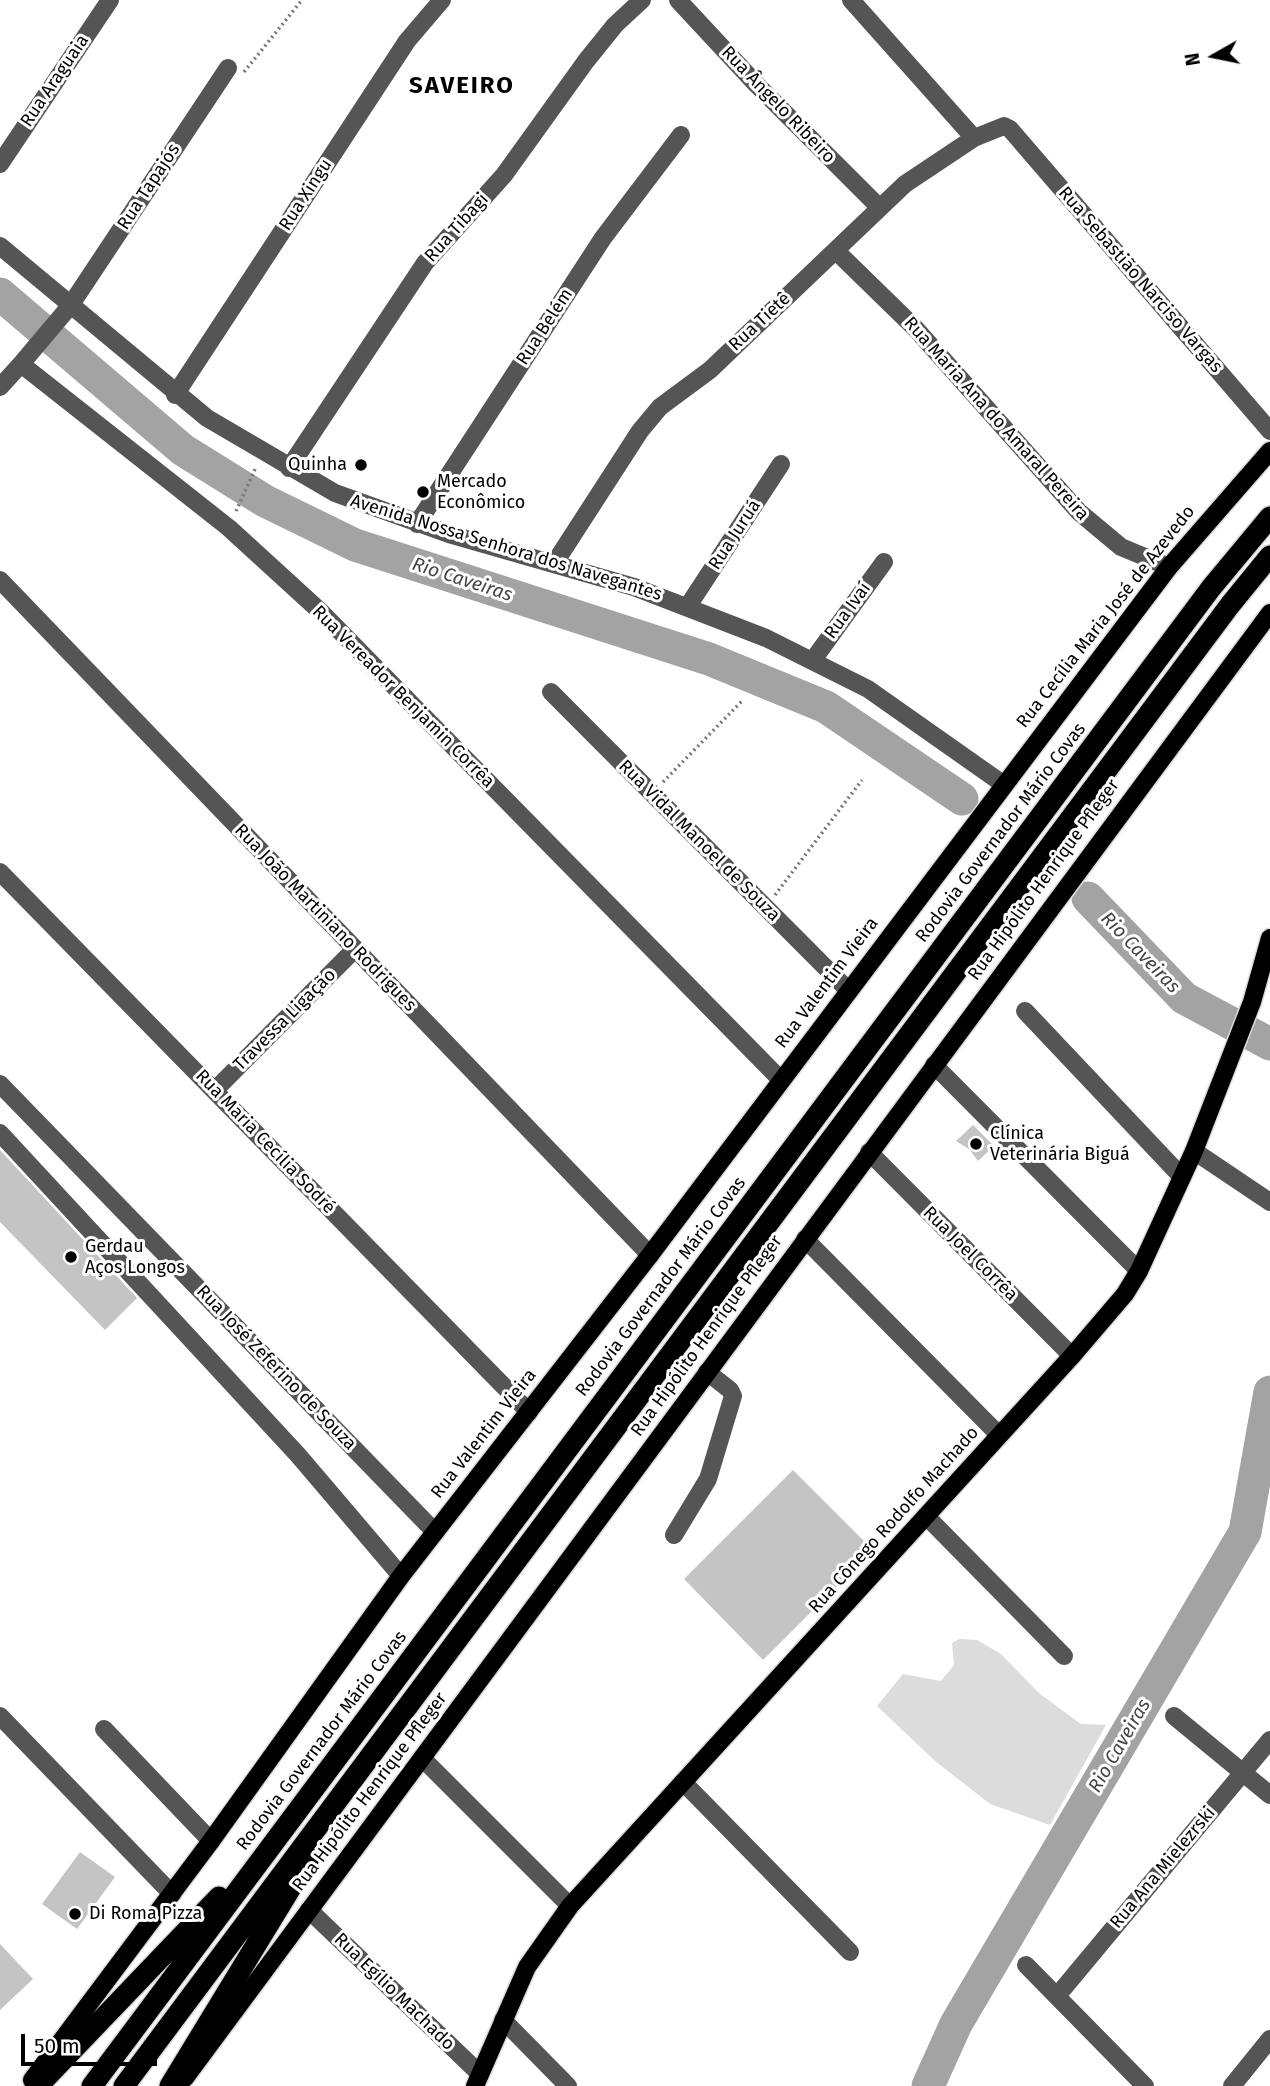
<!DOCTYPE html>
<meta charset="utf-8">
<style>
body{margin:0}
#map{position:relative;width:1270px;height:2086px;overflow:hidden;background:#fff;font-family:"Fira Sans",sans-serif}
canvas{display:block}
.north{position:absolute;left:1179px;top:21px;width:70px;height:70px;-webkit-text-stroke:5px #fff;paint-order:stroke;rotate:261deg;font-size:19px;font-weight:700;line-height:28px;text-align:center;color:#000}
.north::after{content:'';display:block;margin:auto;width:24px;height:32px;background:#000;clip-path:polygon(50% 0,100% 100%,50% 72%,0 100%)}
.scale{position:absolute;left:21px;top:2034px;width:136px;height:32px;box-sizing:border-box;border:4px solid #000;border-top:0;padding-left:9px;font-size:21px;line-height:24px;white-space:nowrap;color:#000;-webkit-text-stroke:5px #fff;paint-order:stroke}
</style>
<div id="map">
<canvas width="1270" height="2086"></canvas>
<div class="north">N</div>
<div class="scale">50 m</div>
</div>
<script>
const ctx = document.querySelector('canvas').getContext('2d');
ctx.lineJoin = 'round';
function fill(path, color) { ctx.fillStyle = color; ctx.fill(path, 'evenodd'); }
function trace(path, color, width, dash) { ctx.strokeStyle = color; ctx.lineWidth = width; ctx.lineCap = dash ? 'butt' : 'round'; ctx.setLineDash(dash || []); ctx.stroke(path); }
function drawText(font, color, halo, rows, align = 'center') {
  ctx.font = font + ' "Fira Sans",sans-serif'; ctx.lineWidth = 6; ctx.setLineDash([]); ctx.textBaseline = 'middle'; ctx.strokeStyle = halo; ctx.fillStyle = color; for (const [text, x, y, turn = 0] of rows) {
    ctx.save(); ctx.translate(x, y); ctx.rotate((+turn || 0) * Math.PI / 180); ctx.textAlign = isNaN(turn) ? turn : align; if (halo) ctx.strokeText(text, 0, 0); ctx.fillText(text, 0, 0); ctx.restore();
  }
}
fill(new Path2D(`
 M959,1639L977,1640L1001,1654L1040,1694L1081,1724L1106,1725L1050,1825L990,1804L935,1761L877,1706L903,1674L941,1681L954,1665L952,1643Z`), '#dcdcdc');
trace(new Path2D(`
 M0,294L183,450L265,501L355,545L709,659L826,707L962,799
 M1088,898L1184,998L1270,1044
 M928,2086L956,2024L1245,1532L1270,1392`), '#a3a3a3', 33);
fill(new Path2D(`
 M973,1125L994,1146L978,1161L969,1149L956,1141Z
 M0,1150L137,1298L105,1330L0,1222Z
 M793,1470L873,1550L763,1660L684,1579Z
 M80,1852L115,1877L77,1929L42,1904Z
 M0,1944L33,1979L0,2010Z`), '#c4c4c4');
const major = new Path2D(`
 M185,2078L1270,613
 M32,2080L211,1841L401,1576L650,1255L1169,567L1270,451
 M475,2086L527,1967L570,1906L1072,1356L1125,1294L1139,1271L1194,1151L1252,1002L1270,938`);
const highway = new Path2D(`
 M38,2086L219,1897
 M92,2086L1211,588L1270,517
 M124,2086L1230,605L1270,556
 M170,2086L309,1858`);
trace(major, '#dbdbdb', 21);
trace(highway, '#dbdbdb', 24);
trace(new Path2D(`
 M244,72L302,0
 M236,511L256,467
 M663,782L743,700
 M775,895L862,780`), '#777', 3.5, [2, 3.5]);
trace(new Path2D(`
 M678,0L757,85L880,208
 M851,0L974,138
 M0,164L110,0
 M0,246L207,418L335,493L449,534L634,587L766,638L868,689L1003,784
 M836,251L915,328L1079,512L1121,547L1169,567
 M21,364L70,306L228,68
 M0,387L21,364L229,528L322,613L781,1080
 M175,395L407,41L442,0
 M289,468L425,263L504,175L586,61L615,25L642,0
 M417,524L603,238L681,135
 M554,564L640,431L660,407L710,370L905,184L974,138L1004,126L1010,129L1270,431
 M0,580L650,1255
 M688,606L781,464
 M813,660L884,562
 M551,692L848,990
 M0,872L529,1412
 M1025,1011L1182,1177
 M934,1065L1139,1271
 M0,1084L435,1532
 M215,1090L355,949
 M0,1133L298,1455L401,1576
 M1194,1151L1270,1202
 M869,1152L1072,1356
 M805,1239L999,1435
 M926,1516L1064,1656
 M674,1535L708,1479L733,1396L730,1390L707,1372
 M0,1716L172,1894
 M1174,1716L1270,1795
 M104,1729L211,1841
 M422,1758L570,1906
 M683,1782L850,1952
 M309,1910L480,2074
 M1026,1965L1145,2086
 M1057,1996L1270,1740
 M503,2020L568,2086
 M1232,2086L1270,2039`), '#555', 18);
trace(major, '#000', 18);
trace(highway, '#000', 21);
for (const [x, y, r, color] of [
 [361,465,7,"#000"],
 [423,492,7,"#000"],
 [976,1144,7,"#000"],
 [71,1257,7,"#000"],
 [75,1914,7,"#000"]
]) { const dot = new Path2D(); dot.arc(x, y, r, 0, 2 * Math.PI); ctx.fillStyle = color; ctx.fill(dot); trace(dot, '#fff', 2.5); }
drawText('18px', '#000', '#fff', [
 ["Rua Araguaia",55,81,-56],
 ["Rua Ângelo Ribeiro",778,105,46],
 ["Rua Tapajós",149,187,-57],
 ["Rua Xingu",306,195,-57],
 ["Rua Tibagi",457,228,-48],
 ["Rua Sebastião Narciso Vargas",1140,280,49],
 ["Rua Tietê",760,322,-43],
 ["Rua Belém",545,327,-57],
 ["Rua Maria Ana do Amaral Pereira",996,419,48],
 ["Rua Juruá",735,535,-57],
 ["Avenida Nossa Senhora dos Navegantes",506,548,17],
 ["Rua Ivaí",848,611,-54],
 ["Rua Cecília Maria José de Azevedo",1106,617,-52],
 ["Rua Vereador Benjamin Corrêa",403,697,45],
 ["Rodovia Governador Mário Covas",1001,833,-53],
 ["Rua Vidal Manoel de Souza",699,841,45],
 ["Rua Hipólito Henrique Pfleger",1044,880,-54],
 ["Rua João Martiniano Rodrigues",325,918,46],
 ["Rua Valentim Vieira",827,983,-53],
 ["Travessa Ligação",285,1020,-45],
 ["Rua Maria Cecília Sodré",265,1142,46],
 ["Rua Joel Corrêa",970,1254,45],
 ["Rodovia Governador Mário Covas",661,1287,-53],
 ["Rua Hipólito Henrique Pfleger",707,1336,-54],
 ["Rua José Zeferino de Souza",276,1368,46],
 ["Rua Valentim Vieira",484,1434,-52],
 ["Rua Cônego Rodolfo Machado",894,1520,-48],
 ["Rodovia Governador Mário Covas",322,1741,-53],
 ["Rua Hipólito Henrique Pfleger",370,1792,-53],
 ["Rua Ana Mielezrski",1163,1868,-50],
 ["Rua Egílio Machado",394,1992,44]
]);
drawText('18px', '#000', '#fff', [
 ["Quinha",347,465,"right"],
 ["Mercado",437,482],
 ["Econômico",437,503],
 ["Clínica",990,1134],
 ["Veterinária Biguá",990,1155],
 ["Gerdau",85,1247],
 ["Aços Longos",85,1268],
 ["Di Roma Pizza",89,1914]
], 'left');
drawText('italic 19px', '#444', '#fff', [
 ["Rio Caveiras",462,580,18],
 ["Rio Caveiras",1140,953,46],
 ["Rio Caveiras",1120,1746,-60]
]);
ctx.letterSpacing = '2px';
drawText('bold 24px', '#000', '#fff', [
 ["SAVEIRO",462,86]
]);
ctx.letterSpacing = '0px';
</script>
